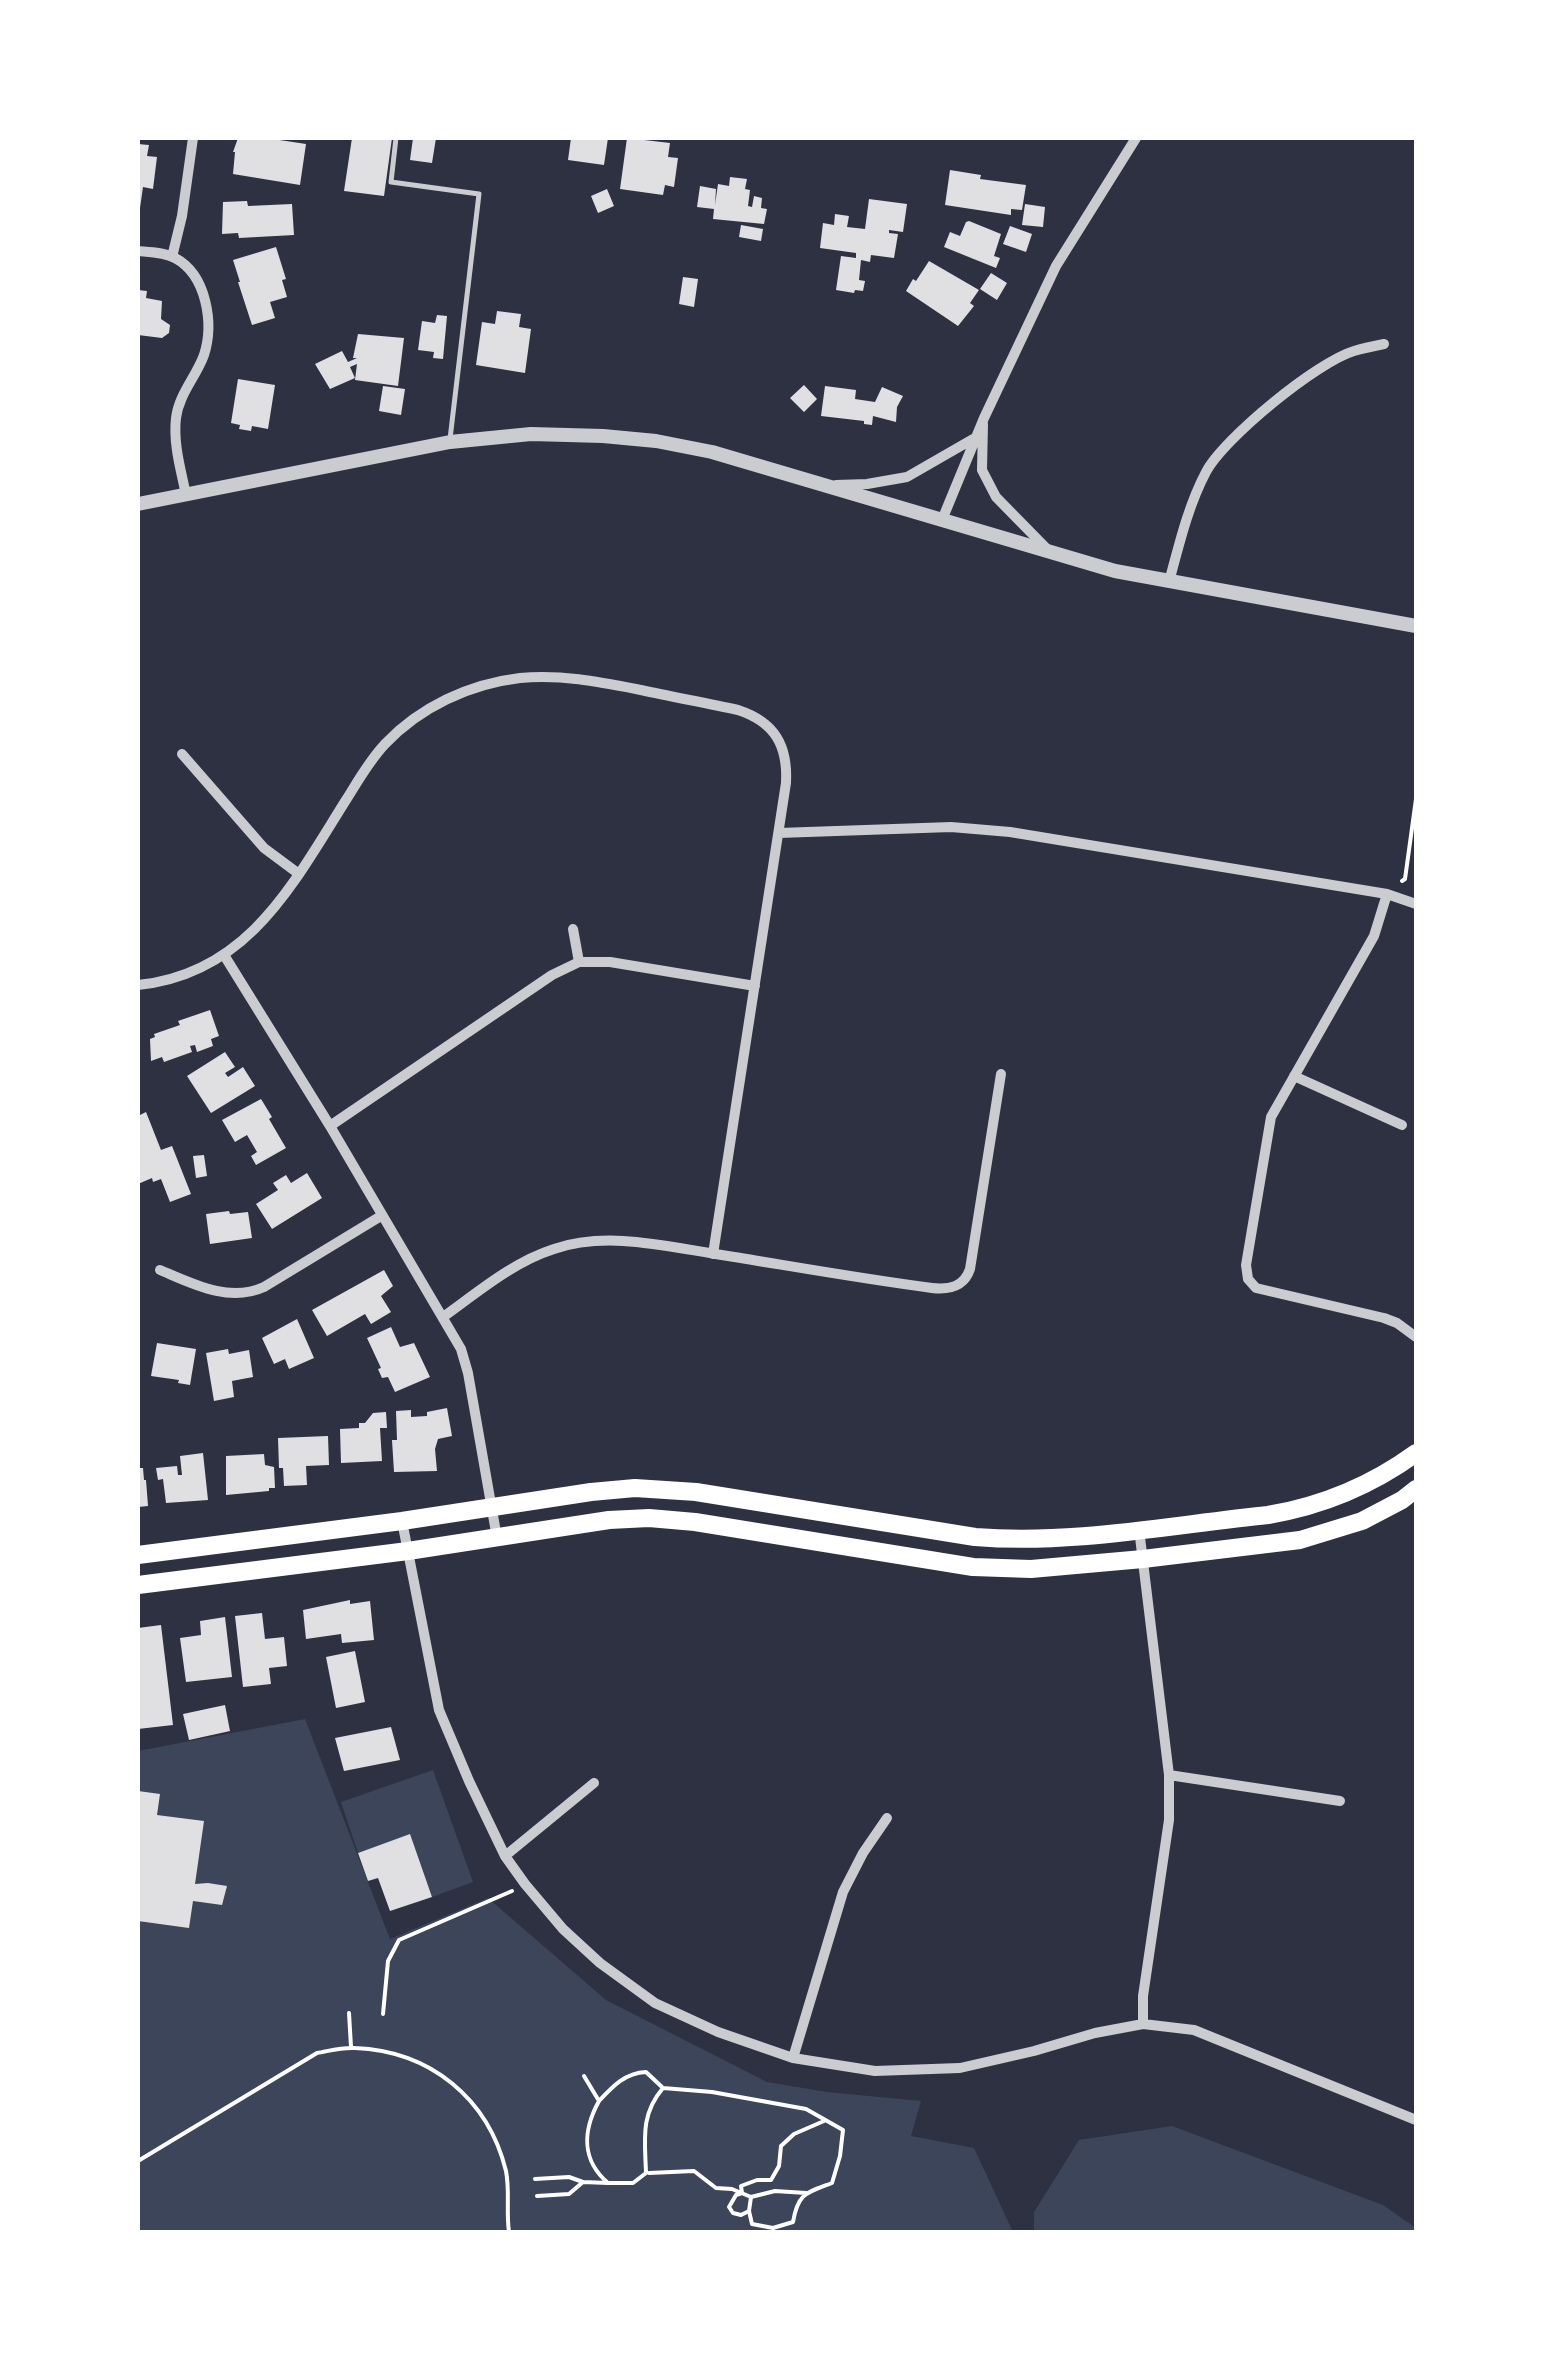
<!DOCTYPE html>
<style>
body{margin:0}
#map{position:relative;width:1554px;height:2370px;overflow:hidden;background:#2d3142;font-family:Barlow,sans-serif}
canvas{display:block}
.frame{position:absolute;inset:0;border:140px solid #fff;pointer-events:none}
</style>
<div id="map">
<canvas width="1554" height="2370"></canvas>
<div class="frame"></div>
</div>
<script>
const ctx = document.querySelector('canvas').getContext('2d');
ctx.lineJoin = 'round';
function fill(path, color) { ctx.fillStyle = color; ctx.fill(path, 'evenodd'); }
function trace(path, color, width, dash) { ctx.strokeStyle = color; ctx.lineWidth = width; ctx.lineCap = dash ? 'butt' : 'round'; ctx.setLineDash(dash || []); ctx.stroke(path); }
fill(new Path2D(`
 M305,1719L390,1939L488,1898L606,2000L767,2082L827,2092L921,2101L911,2136L974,2148L1013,2232H138V1751Z
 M433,1770L473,1882L432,1897L409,1835L358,1853L341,1802Z
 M1172,2126L1383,2205L1416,2228V2232H1034V2212L1079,2140Z`), '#3c4559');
fill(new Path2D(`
 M238,138H266L306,144L300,185L233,174L235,152H233Z
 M352,138H392L384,196L344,191Z
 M413,138H436L432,163L410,160Z
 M571,138H608L604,165L568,160Z
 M627,138L670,143L668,157L678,158L674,187L665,185L663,195L620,189Z
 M138,144L149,145L147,156L157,157L153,189L143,187L140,208H138Z
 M950,170L981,175L980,179L1026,185L1022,210L1011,209V215L945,205Z
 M730,177L747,179L745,189L750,190L748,206L752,207L754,196L762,198L761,208L767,209L764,224L713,219L714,209L697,207L700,186L716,189L715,205L718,184L729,186Z
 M607,189L614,206L598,213L591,196Z
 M869,199L907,204L903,232L889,230V233L898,234L894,258L871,255L870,262L861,260L859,280L865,281L863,291L855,290L854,293L836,290L841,256L856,258V253L820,248L823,223L834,225L835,214L849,216L847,227L865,229Z
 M247,201L248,206L292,204L294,235L239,238L238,233L222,234L223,202Z
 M1025,204L1045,207L1043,227L1022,225Z
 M969,221L1001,234L994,256L1000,258L996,268L944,247L950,232L960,236L966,222Z
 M741,225L763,229L761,241L739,237Z
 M1010,226L1032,234L1026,252L1003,244Z
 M276,247L286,279L282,280L287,297L270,302L275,318L252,325L238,282H240L233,260Z
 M929,261L979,290L970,303L974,306L958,326L906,291L913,279L916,281Z
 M991,273L1007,283L997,300L980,289Z
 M683,277L698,279L694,307L679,304Z
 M138,290L147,291L146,298L162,301L161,319L170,325L169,333L162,338L138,335Z
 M497,311L521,314L519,327L531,329L525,373L476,365L482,322L495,324Z
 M437,315L447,316L443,359L433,358L434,352L418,350L422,321L435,323Z
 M358,334L404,338L398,386L355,380L357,364L350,367L355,378L330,389L315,364L342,351L348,362L357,358H353Z
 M238,379L275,385L268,429L252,426L251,431L239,429L240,425L231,423Z
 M804,385L817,399L804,412L790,398Z
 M383,386L405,389L401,415L379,411Z
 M825,386L856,390L855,399L875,402L882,387L903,396L897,407L896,422L873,416L872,425L864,424V421L821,416Z
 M210,1010L219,1036L211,1039L213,1046L197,1052L195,1045L190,1046L192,1052L164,1062L162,1057L151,1061L150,1039L155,1037L154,1034L180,1025L178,1021Z
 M225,1052L235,1067L225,1073L228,1077L243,1067L255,1086L211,1113L187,1076Z
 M261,1099L272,1117L269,1119L286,1148L256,1165L251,1156L257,1152L247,1135L235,1142L222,1120Z
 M146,1112L161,1150L172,1146L191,1194L170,1202L161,1179L153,1182L152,1178L138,1184V1116Z
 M204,1155L207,1176L196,1178L193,1156Z
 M307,1173L322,1198L272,1229L256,1204L278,1190L273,1183L286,1175L291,1183Z
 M229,1211L230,1214L248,1212L252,1238L210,1244L206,1214Z
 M384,1270L393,1286L381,1296L391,1312L371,1324L365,1314L327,1336L312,1310Z
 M297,1319L314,1358L289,1369L285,1359L274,1364L262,1338Z
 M391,1327L400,1347L414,1343L430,1377L395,1392L388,1377L382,1378L378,1369L381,1368L367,1338Z
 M157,1343L196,1349L190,1385L178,1383L179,1380L151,1376Z
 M228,1349L229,1354L249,1350L253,1377L232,1381L234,1397L214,1401L206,1353Z
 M447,1408L452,1436L438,1439L435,1449L437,1471L394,1472L392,1440H397L396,1411L411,1410V1417L427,1416V1412Z
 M386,1412L387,1428H380L382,1461L341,1463L340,1429L359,1428V1423H365L373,1413Z
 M328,1436L329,1465L306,1466L307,1485L284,1486L283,1468H279L278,1438Z
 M203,1453L208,1500L166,1503L163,1479L158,1480L156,1468L177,1466L178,1475H182L180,1456Z
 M264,1454L265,1465L274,1467L275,1488H269V1491L226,1495V1456Z
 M138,1468H143L144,1480H146L148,1506L138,1507Z
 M350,1600V1604L370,1601L374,1640L342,1643L341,1634L306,1639L303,1610Z
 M262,1613L265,1639L284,1637L287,1666L269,1668L271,1684L243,1687L235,1616Z
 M225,1617L232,1677L186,1682L180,1638L201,1635L200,1621Z
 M161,1625L173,1725L138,1729V1628Z
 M355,1651L365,1702L336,1708L326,1657Z
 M225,1705L230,1731L189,1740L183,1714Z
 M391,1727L400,1760L344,1771L335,1738Z
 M138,1791L160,1794L157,1815L204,1821L195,1884L208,1883L227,1886L222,1905L193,1901L189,1928L138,1921Z
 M410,1834L432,1897L390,1911L378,1878L368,1881L358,1853Z`), '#e0e0e3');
trace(new Path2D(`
 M1402,881L1405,879L1416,799
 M349,2013L351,2047
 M383,2014L388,1961L399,1940L512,1891
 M599,2101C613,2086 625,2073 646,2072L662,2087
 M138,2161L317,2053C329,2051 342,2047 355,2048C430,2051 488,2098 506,2171C510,2191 506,2212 509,2232
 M649,2173L694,2171L716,2188L732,2189L751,2197
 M535,2179L569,2177L583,2182L608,2183C581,2160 583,2130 599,2101L584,2076
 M608,2183H633L646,2173C645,2140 640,2115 663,2088L712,2092L806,2109L843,2130L840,2156L832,2183C806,2193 798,2193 793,2222L773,2228L752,2224L749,2211L751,2197L775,2191L806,2193
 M537,2196L569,2194L583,2182
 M749,2211L741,2215L733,2213L729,2207L736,2195L742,2193L741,2186L757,2180H771L779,2166L781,2146L794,2134L824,2121`), '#fff', 4);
trace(new Path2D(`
 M396,138L391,182L479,194L450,439`), '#caccd0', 5);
trace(new Path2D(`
 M138,251C150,252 164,252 175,258C207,275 214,324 204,355C196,377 179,394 176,418C173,444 181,470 186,495
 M172,257L182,216L193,138
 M983,424L982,470L996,497L1046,548
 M836,485L867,484L907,477L973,439
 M942,520L984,418L1056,266L1136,138
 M1169,582C1179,545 1188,506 1206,472C1224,438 1317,362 1354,351C1364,348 1374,346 1384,344
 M182,754L264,848L299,874
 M779,833L951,827L1010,832L1387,894L1416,904
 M1387,894L1374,936L1271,1117L1246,1265L1248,1279L1256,1288L1384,1318L1397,1323L1416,1337
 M573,929L579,962
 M224,955L330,1126L461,1349L468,1373L497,1538
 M138,985C248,974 293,884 346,800C358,781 369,761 385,744C420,707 469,684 520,678C561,674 600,682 641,690C673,697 706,703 738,710C775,722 788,746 786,783L713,1254
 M1294,1076L1402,1125
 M330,1126L552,975L579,962H610L755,986
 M160,1270C193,1284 229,1303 264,1287L381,1216
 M443,1317C478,1292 513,1262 554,1249C609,1230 672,1248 728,1256C796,1267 863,1279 932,1288C949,1290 964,1287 970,1269L1001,1074
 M402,1521L439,1710L469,1781L505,1856L525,1884L563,1929L600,1963L655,2003L718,2032L793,2058L875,2071L960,2068L1034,2051L1095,2033L1143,2024L1194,2030L1416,2120
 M1139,1529L1169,1775V1820L1143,1996V2024
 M1169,1775L1340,1801
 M505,1856L594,1783
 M793,2058L843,1892L863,1853L887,1818`), '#caccd0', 10);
trace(new Path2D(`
 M138,504L450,442L531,434L603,436L656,441L712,452L1115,571L1416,626`), '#caccd0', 14);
trace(new Path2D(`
 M138,1555L402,1521L591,1492L635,1488L696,1492L975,1537C1072,1545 1171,1525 1268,1515C1322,1506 1372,1485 1416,1453
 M138,1585L408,1551L609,1520L649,1518L695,1522L973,1567L1031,1569L1143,1559L1300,1540L1362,1521L1402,1500L1416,1489`), '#fff', 18);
</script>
